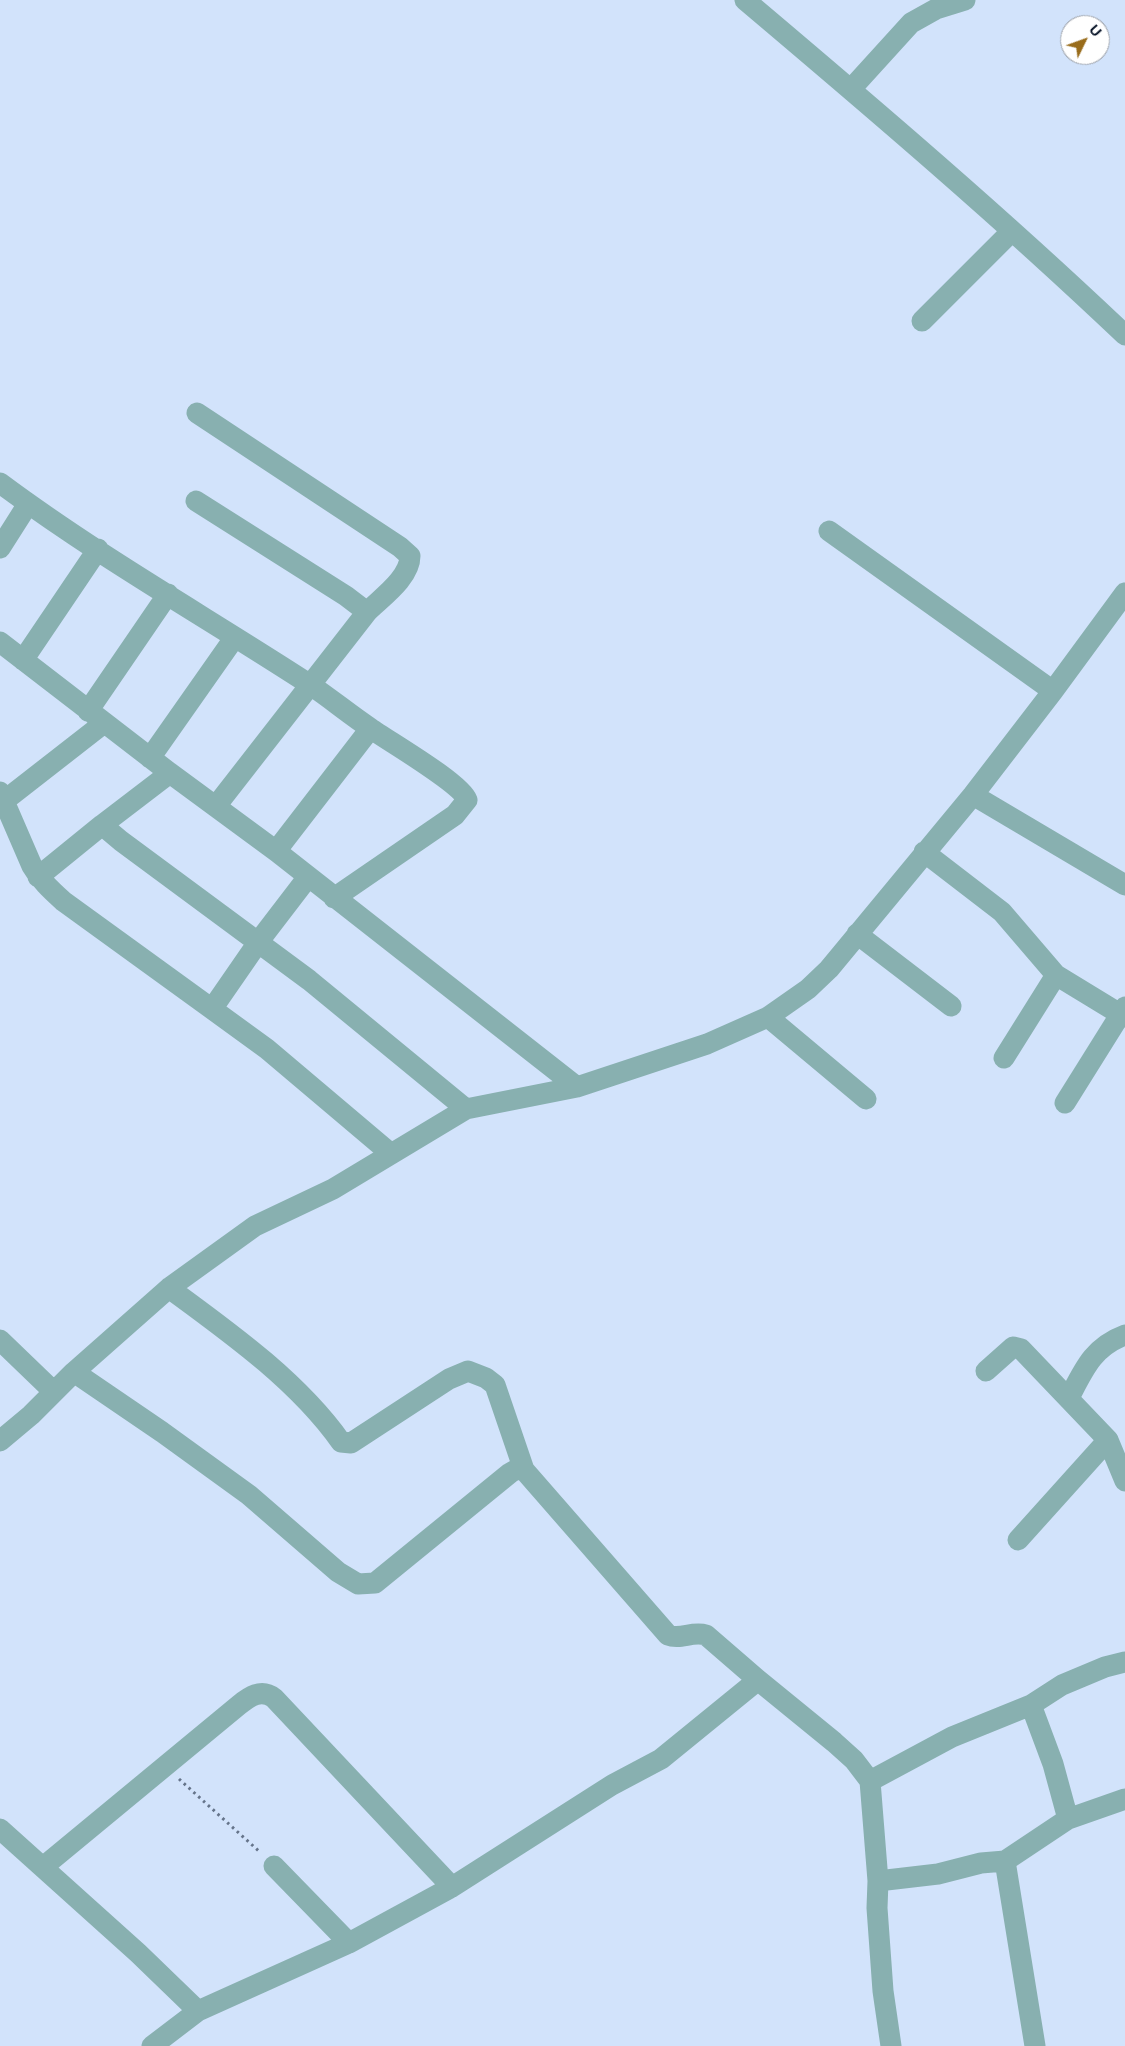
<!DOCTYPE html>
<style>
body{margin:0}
#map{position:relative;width:1125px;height:2046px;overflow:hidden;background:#d2e3fb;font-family:Helvetica,sans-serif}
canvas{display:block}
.north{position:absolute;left:1060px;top:15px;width:50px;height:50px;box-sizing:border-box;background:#fff;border:1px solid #9a9fa7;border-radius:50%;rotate:48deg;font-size:14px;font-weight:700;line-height:20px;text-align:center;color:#030f23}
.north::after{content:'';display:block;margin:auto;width:18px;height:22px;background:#996c1b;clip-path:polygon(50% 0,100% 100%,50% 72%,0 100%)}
</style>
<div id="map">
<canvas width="1125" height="2046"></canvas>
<div class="north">U</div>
</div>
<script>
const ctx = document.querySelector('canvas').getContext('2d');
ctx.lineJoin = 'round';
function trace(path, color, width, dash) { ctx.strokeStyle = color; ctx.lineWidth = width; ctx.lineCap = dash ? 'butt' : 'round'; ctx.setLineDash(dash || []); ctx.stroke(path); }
trace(new Path2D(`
 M179,1779L261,1853`), '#65748a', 3, [2.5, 4]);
trace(new Path2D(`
 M745,0C874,109 1003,219 1125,335
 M851,89L911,23L936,9L965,0
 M922,321L1012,231
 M197,413L400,547L410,556C410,578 381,598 367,612
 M0,483C98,556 206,617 309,684C330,698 349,714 370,728C388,741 461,783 467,800L455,815L334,898
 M196,501L346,596L367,612L216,806
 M829,531L1053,691
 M0,548L28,504
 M0,642L170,773L276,851L577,1087
 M23,660L98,549
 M88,711L168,594
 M150,758L235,637
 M170,773L102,825L121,841L309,980L466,1109
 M0,792L32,866C40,880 51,890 63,901L212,1009
 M973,795L1125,885
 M4,801L104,723
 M276,851L370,729
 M924,852L1002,912L1056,975L1125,1017
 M38,877L102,825
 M308,877L259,941L212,1009L267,1049L390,1153
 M857,934L951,1006
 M768,1017L866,1099
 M1004,1058L1056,975
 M1065,1103L1125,1007
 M169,1288C229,1332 298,1381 341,1442L351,1443L449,1379L468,1371L486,1378L495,1385L524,1470
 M0,1340L54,1392
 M986,1371L1013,1347L1021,1349L1108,1440L1125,1481
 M74,1372L162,1432L249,1495L338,1572L358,1584L375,1583L510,1473L517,1469L524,1470L668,1635C680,1640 692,1631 706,1635L758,1680
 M1069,1398C1084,1369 1093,1347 1125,1335
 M0,1441L31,1415L74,1372L169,1288L255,1226L333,1189L466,1109L577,1087L707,1044L768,1017L808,989L829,969L973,795L1053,691L1125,593
 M1018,1540L1108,1440
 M1031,1705L1053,1764L1068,1819
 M870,1781L952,1737L1031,1705L1062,1685L1105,1667L1125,1662
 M0,1829L138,1953L198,2011
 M1005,1861L1068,1819L1125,1799
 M274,1866L349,1943
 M43,1867L239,1705C249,1697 261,1688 274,1698L452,1887
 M878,1881L938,1874L981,1863L1005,1861L1035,2046
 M152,2046L198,2011L349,1943L452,1887L612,1785L661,1759L758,1680L834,1742L854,1760L870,1781L878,1881L877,1908L883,1991L891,2046`), '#88b0b0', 21);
</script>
